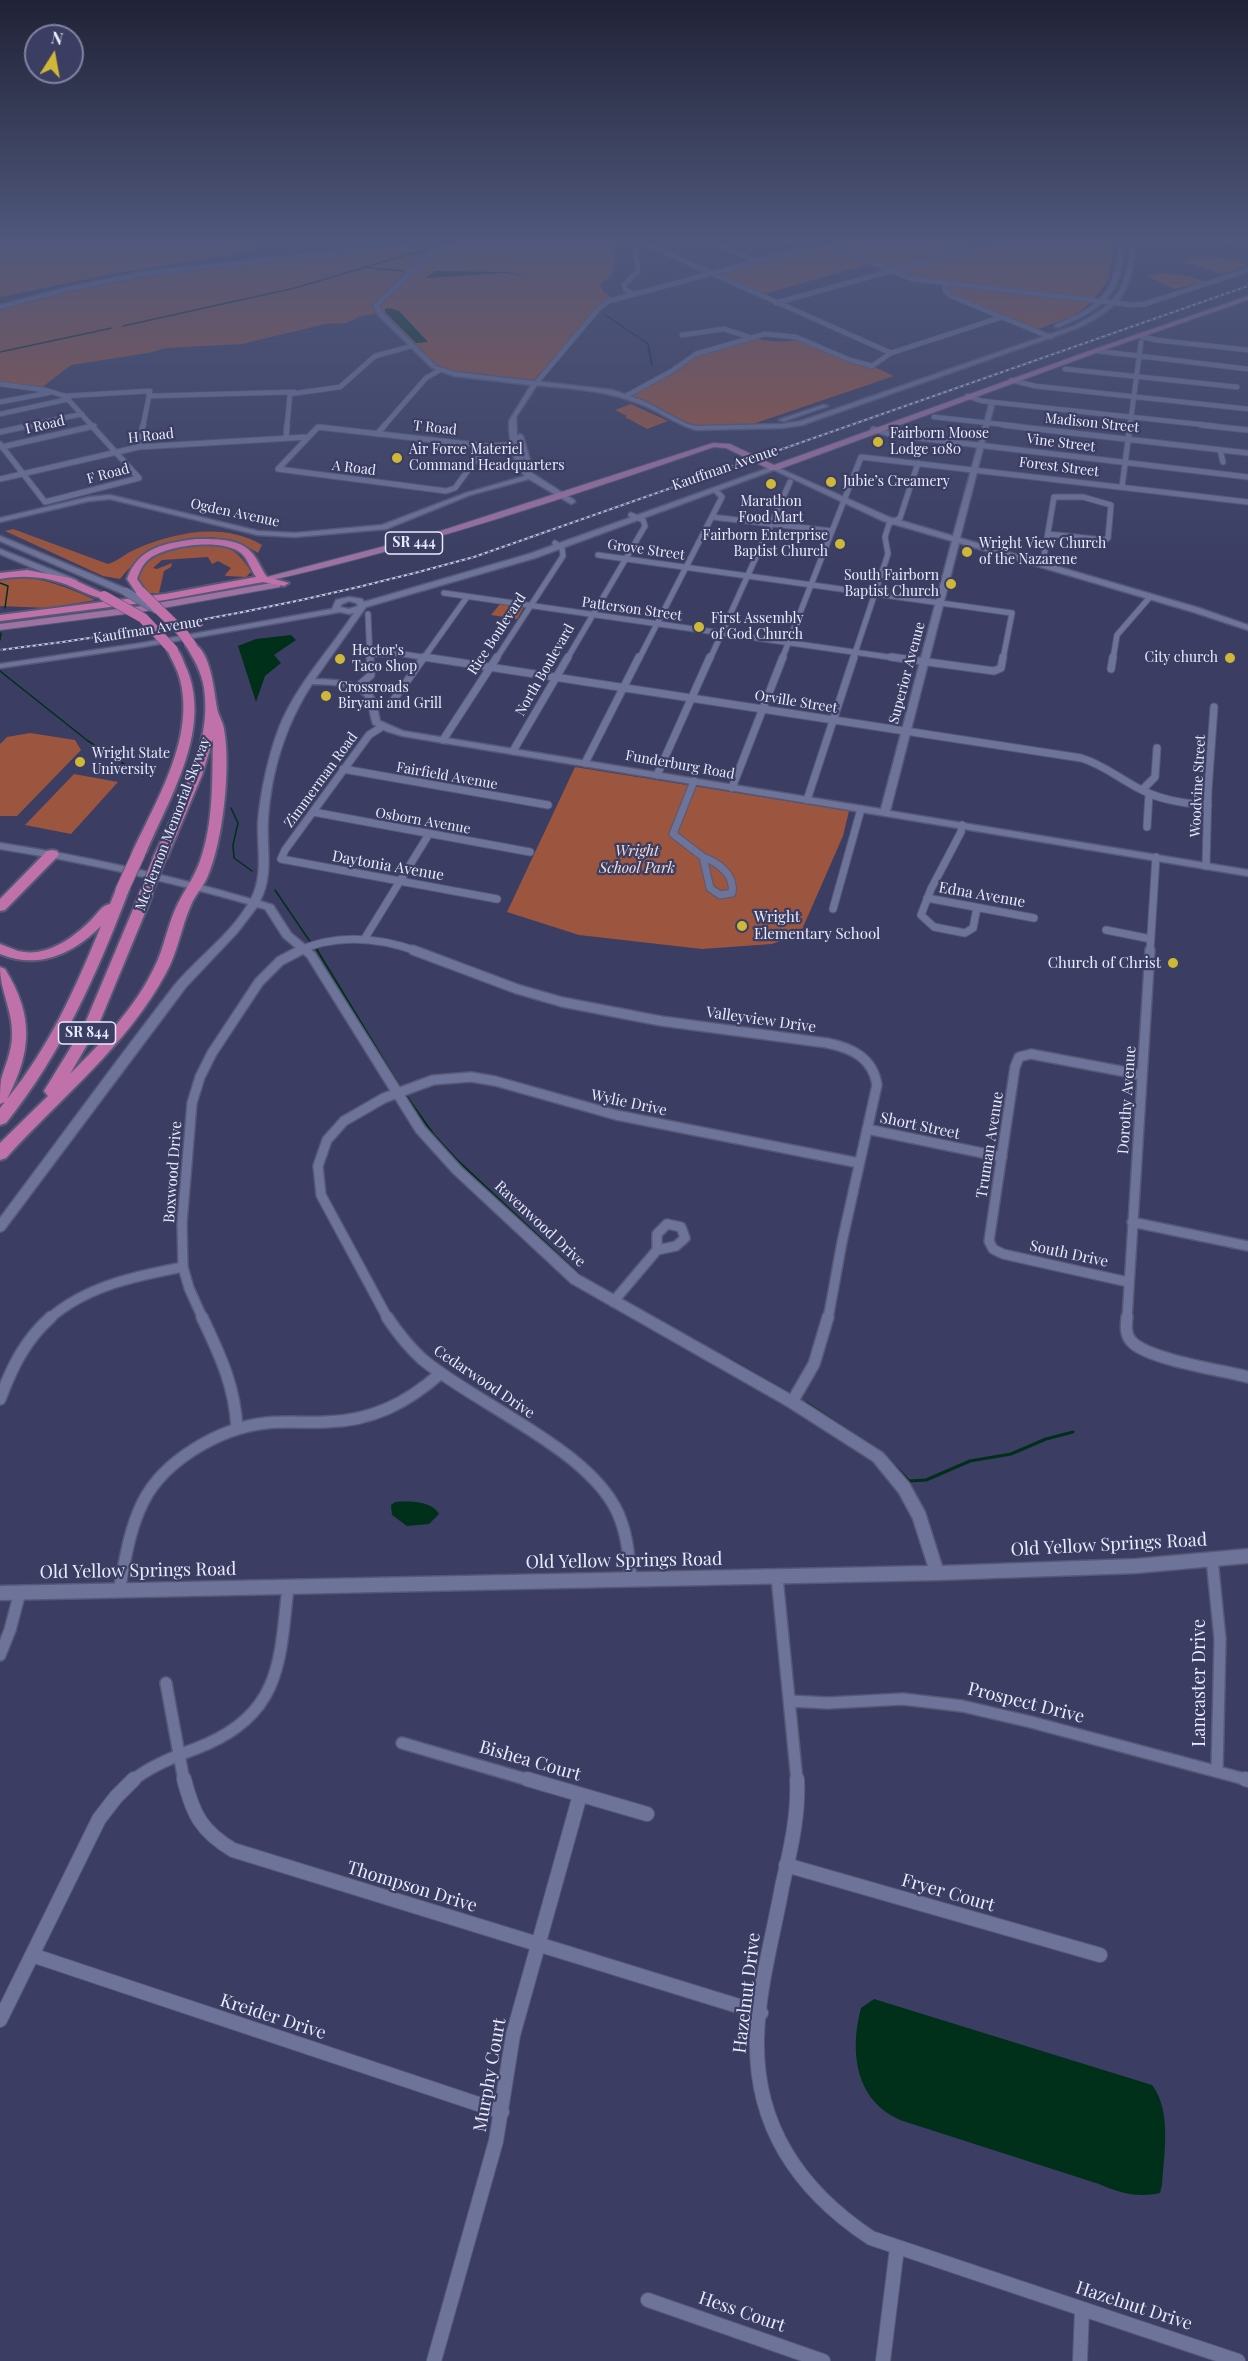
<!DOCTYPE html>
<meta charset="utf-8">
<style>
body{margin:0}
#map{position:relative;width:1248px;height:2361px;overflow:hidden;background:#3b3e62;font-family:"Playfair Display",serif}
canvas{display:block}
.north{position:absolute;left:24px;top:24px;width:60px;height:60px;box-sizing:border-box;background:#3b3e62;border:2px solid #8184a0;border-radius:50%;rotate:11deg;font-size:16px;font-weight:700;line-height:24px;text-align:center;color:#e9ecfe}
.north::after{content:'';display:block;margin:auto;width:21px;height:27px;background:#cfb837;clip-path:polygon(50% 0,100% 100%,50% 72%,0 100%)}
</style>
<div id="map">
<canvas width="1248" height="2361"></canvas>
<div class="north">N</div>
</div>
<script>
const ctx = document.querySelector('canvas').getContext('2d');
ctx.lineJoin = 'round';
function fill(path, color) { ctx.fillStyle = color; ctx.fill(path, 'evenodd'); }
function trace(path, color, width, dash) { ctx.strokeStyle = color; ctx.lineWidth = width; ctx.lineCap = dash ? 'butt' : 'round'; ctx.setLineDash(dash || []); ctx.stroke(path); }
function drawText(font, color, halo, rows, align = 'center') {
  ctx.font = font + ' "Playfair Display",serif'; ctx.lineWidth = 4.5; ctx.setLineDash([]); ctx.textBaseline = 'middle'; ctx.strokeStyle = halo; ctx.fillStyle = color; for (const [text, x, y, turn = 0] of rows) {
    ctx.save(); ctx.translate(x, y); ctx.rotate((+turn || 0) * Math.PI / 180); ctx.textAlign = isNaN(turn) ? turn : align; if (halo) ctx.strokeText(text, 0, 0); ctx.fillText(text, 0, 0); ctx.restore();
  }
}
fill(new Path2D(`
 M0,241H268L252,251L112,274L0,297Z
 M416,241H627L615,248L613,274L600,285L604,293L613,298L598,308L533,381C510,383 453,375 433,364L381,313L361,316L346,323L325,324L242,344L166,348L148,353L71,365L41,388L0,383V309L124,279L422,244Z
 M838,241H994L892,268L873,263L761,295L717,274Z
 M1001,241H1114L1109,279L1094,299L913,277L894,270Z
 M1215,257L1239,261L1248,266L1222,274L1185,262L1193,258Z
 M1163,273L1187,276L1207,282L1174,289L1146,276Z
 M947,286H954L1092,302L1072,317L1038,329L951,295Z
 M753,337C764,342 789,343 800,339L843,358L875,367L894,376L750,425H693L632,396L698,354Z
 M631,404L668,421L647,429L625,417L627,416L615,410Z
 M13,529L108,564C118,561 126,553 136,549C176,532 223,522 262,545L258,553C214,523 152,537 120,579L103,576L5,531Z
 M192,544C222,545 235,544 251,572L246,577L226,576L225,575L231,568L218,561L212,564L208,557L162,560L153,568L157,569L172,563L171,567L164,571L159,593H147L138,579C142,554 170,548 192,544Z
 M15,577C45,578 69,588 95,600L48,608L0,606V580Z
 M500,604L524,607L517,619L491,615Z
 M30,733L75,740L81,750L17,816H0V744L7,737Z
 M575,767L849,811L843,836L800,934L772,944L702,949L579,935L507,912Z
 M74,774L118,782L71,834L25,825Z`), '#9c553e');
fill(new Path2D(`
 M435,271L508,272L527,277L505,273L426,278Z
 M389,308L399,311L428,342L416,343L385,312V309Z
 M291,635L296,640L274,655L281,663L265,676L256,702L238,646L256,639Z
 M395,1502C409,1501 432,1501 439,1514L429,1524L407,1526L392,1515L391,1505Z
 M874,1999L1152,2085C1172,2111 1164,2154 1162,2185L1160,2193C1138,2198 1119,2193 1099,2184L903,2121C856,2103 849,2053 861,2008Z`), '#002f1a');
trace(new Path2D(`
 M445,244L456,241
 M369,268L405,271
 M604,314L648,344L652,365
 M123,326L295,288L430,248
 M0,352L112,328
 M0,583L8,586L5,608
 M0,640L1,633
 M0,671L88,741L143,776
 M231,808L238,823L233,845L234,858L252,871
 M275,890L311,943
 M316,948L318,951`), '#002f1a', 1.5);
trace(new Path2D(`
 M317,950L400,1087
 M405,1094L434,1135L456,1159L581,1276`), '#002f1a', 2);
trace(new Path2D(`
 M730,1360L790,1394
 M806,1403L876,1449
 M885,1456L909,1481L926,1480L970,1461L1011,1454L1046,1439L1073,1432`), '#002f1a', 3);
const streetFar5 = new Path2D(`
 M639,241L891,353
 M709,241L756,261
 M781,241L830,246L912,279L1133,305L1145,304L1248,270
 M1221,241L1248,243
 M945,283V291L951,296L1050,337
 M633,294L625,289L624,285L638,271L635,249L645,244
 M776,303L998,241
 M682,335L724,329L749,337
 M1140,336L1156,340L1248,350
 M1098,351L1248,369
 M1065,369L1237,387
 M1011,380L1035,386L1248,409
 M536,383L600,307L609,301L807,248
 M0,384L45,390L65,396L150,391L143,426
 M65,396L92,426
 M149,396L294,392
 M626,396L672,371L696,354L765,334L796,337L850,360L872,366L891,353L1002,317
 M967,396L982,401L1215,426
 M0,402L48,393
 M0,414L69,399
 M934,417L1016,426
 M26,426L82,414
 M287,426L290,394L340,387L375,356L412,346
 M384,426L426,378L440,370
 M1130,426L1141,342`);
const streetFar4 = new Path2D(`
 M1003,425L1248,453
 M1201,425L1248,430
 M318,427L486,446L455,488L446,491L278,469Z
 M873,429L893,435L1248,477
 M0,432L32,425
 M377,434L385,425
 M286,438L287,425
 M0,444L45,502L139,478L91,425
 M486,446L508,445
 M2,447L94,426
 M139,447L143,425
 M1220,450L1223,462
 M0,479L139,447L308,437
 M1122,487L1130,425
 M712,517L832,531
 M598,555L1012,613L1003,659
 M1037,563L1044,556L1054,497H1083L1111,505L1108,538L1105,540L1048,534
 M444,593L902,659
 M368,614L370,659
 M370,654H403L434,659
 M423,659L467,597
 M496,659L563,556L562,548L555,543
 M567,659L645,526L643,520L631,515
 M639,659L722,497L715,490
 M710,659L790,482
 M782,659L861,457L1248,502
 M853,659L888,554L885,537L889,524L900,518L918,463
 M1113,659L1117,635L1150,597`);
const streetFar3 = new Path2D(`
 M424,657L1081,758C1105,765 1122,781 1144,791C1164,801 1186,803 1208,806
 M891,657L994,671L1001,668L1003,657
 M1111,669L1113,657
 M356,688L371,675L370,657
 M390,705L424,657
 M383,726L369,735L285,850L281,859L497,899
 M443,740L497,657
 M513,751L568,657
 M585,763L639,657
 M343,769L548,805
 M657,775L710,657
 M694,781L673,834L703,857
 M732,788L783,657
 M1142,790L1155,777L1157,748
 M807,800L854,657
 M313,812L530,852
 M962,825L961,832L931,889L921,915L934,927L965,933L973,928L977,908
 M1147,827L1149,794
 M703,857C719,863 735,875 732,893L720,895L710,888Z
 M1206,866L1208,790L1214,707
 M927,898L1034,918
 M833,909L861,809
 M1106,930L1151,939
 M365,938L429,834
 M298,951C337,933 377,937 417,951
 M1150,951L1156,857`);
const streetFar2 = new Path2D(`
 M413,950L517,989L562,1002L661,1021L827,1043C852,1048 873,1058 877,1085L842,1242L828,1319
 M867,1129L1002,1157
 M1132,1222L1248,1246
 M667,1224L681,1227L685,1238L676,1246L657,1250V1234Z
 M1128,1282L1003,1254L993,1249L989,1241L1015,1067L1019,1057L1031,1054L1142,1075
 M613,1302L657,1250
 M49,1319C86,1286 136,1276 183,1267
 M203,1319L189,1288L183,1267L182,1223L192,1103L200,1077L212,1053L259,982L280,961L301,950
 M388,1319L321,1195L318,1166L327,1140L344,1121L384,1098L433,1080L471,1077L495,1081L616,1115L859,1163
 M1127,1319L1150,950`);
const streetFar1 = new Path2D(`
 M202,1317C220,1355 235,1386 237,1429
 M387,1317C397,1332 409,1347 422,1359C478,1406 599,1453 621,1521C628,1540 629,1560 631,1580
 M1127,1317C1126,1326 1125,1336 1133,1343C1152,1360 1221,1370 1248,1377
 M0,1399C12,1367 25,1340 51,1317
 M792,1402L814,1364L828,1317
 M1212,1559L1220,1639L1217,1771
 M777,1577L797,1781
 M119,1591C125,1561 129,1530 143,1502C164,1460 220,1428 266,1423C286,1421 306,1423 326,1422C372,1421 407,1403 441,1373
 M0,1655L10,1630L20,1592
 M166,1683L184,1781
 M790,1701L828,1703L903,1699L962,1706L1031,1722L1248,1780
 M402,1743L532,1781
 M132,1781C154,1763 181,1755 207,1744C282,1711 280,1658 288,1587`);
const street = new Path2D(`
 M184,1779C193,1814 201,1831 233,1850L761,2013
 M527,1779L647,1814
 M797,1779C799,1816 790,1851 782,1887C773,1937 758,1988 757,2039C755,2127 800,2191 871,2238L1238,2361
 M1245,1779L1248,1780
 M786,1865L1100,1955
 M32,1955L502,2112
 M0,2020L99,1819L116,1797L134,1779
 M648,2300L823,2361
 M434,2361L496,2141L513,2035L580,1795
 M883,2361L897,2248
 M1080,2361L1082,2309`);
const secondary = new Path2D(`
 M424,241H443L436,252L379,305L383,313L436,366L455,372L612,390L644,401L687,424L696,426L782,424L801,421L1074,326C1120,302 1125,292 1131,241H1137C1130,292 1125,304 1078,328L802,425L782,428L696,430C675,424 658,410 637,403C606,390 571,389 537,385L516,417L517,436L520,434L523,436L531,464L526,463L517,437L527,470L574,500L575,502L571,504L529,479L470,495L386,529L295,537L258,535L110,499L89,501L0,522V518L89,497L110,495L258,531L295,533L382,525L466,493L525,476C512,464 509,438 509,421L531,385L454,376L432,368L378,315L373,305L432,250L437,242L142,276L69,291L0,309V305L69,287L142,272Z
 M1119,241H1125C1121,294 1107,307 1059,327H1055V325C1103,305 1115,293 1119,241Z
 M990,401L995,402L960,538L1199,608L1248,625V630L1193,612L959,543L890,811L1248,870V876L402,736L386,731L373,724C370,716 370,708 367,700C359,683 327,685 312,684C286,724 271,771 268,819C266,848 274,874 260,901L273,905L291,933L315,953L424,1126L461,1167L579,1275L797,1398L883,1453L909,1483L925,1512L942,1566L1136,1559L1248,1549V1563L1136,1573L937,1580L0,1600V1586L928,1566L913,1519L899,1493L873,1461L787,1406L571,1283L453,1173L416,1132L307,957L283,937L265,909L257,907L237,933L186,987L4,1230L0,1232V1218C58,1141 115,1062 174,986C197,958 229,936 248,904C167,881 84,862 0,849V843C85,856 169,875 251,899C264,874 257,848 258,822C259,810 261,797 263,786C267,766 272,746 279,728C296,685 329,651 354,613L349,614L340,612L142,647L0,668V664L142,643L332,609L336,600L349,597L362,599L364,602L529,554L774,466L889,517L953,536ZM774,470L883,521L952,541L881,809L403,731L380,721C378,713 377,704 374,697C364,679 332,680 315,679L366,607L535,558ZM349,601L356,603L358,606L349,609L340,607L342,604Z
 M823,405L828,406L784,421L779,420Z
 M0,536L129,590L130,592L123,594L0,541Z
 M0,549L77,580L78,582L71,584L0,554Z`);
const primary = new Path2D(`
 M1248,296V300L1101,351L777,470H771L726,448L714,447C565,498 417,548 263,582L259,579L431,534L713,443L730,444L774,465L1089,351Z
 M277,582L280,583V587L141,612L0,630V624L141,606Z`);
const highway = new Path2D(`
 M196,539C213,539 239,538 251,552C258,559 261,569 267,577L289,583L284,586L263,582L165,600L0,621V615L165,594L256,577C251,570 248,559 241,553C221,538 168,545 149,559C142,565 140,571 137,579L146,592L145,594H137L127,579C138,547 166,543 196,539Z
 M27,570L70,578L109,596L108,598C94,600 76,587 62,583C42,576 21,575 0,579V573Z
 M192,643C211,649 214,692 217,708C218,715 223,722 224,729C231,768 223,842 207,878C203,887 195,895 191,905C181,927 178,952 166,973C127,1046 60,1098 6,1158L0,1160V1143L48,1096L44,1091L84,1026L140,893L145,892L152,896L98,1026L70,1074C102,1042 136,1007 155,966C164,948 167,928 175,910C182,893 194,879 200,861C214,822 212,779 213,739L202,775L167,858L160,862L153,858C176,806 213,747 204,688C202,673 194,659 186,646Z
 M173,647C180,649 182,658 185,665C214,727 170,796 146,853L139,857L132,853C156,800 197,736 179,676C176,667 171,658 167,650Z
 M52,850L57,851L59,854L57,857L5,910L0,911V899L47,851Z
 M122,886L129,890C97,974 62,1053 6,1123L0,1125V1108L5,1102L0,1104C0,1096 0,1088 1,1080C5,1065 12,1052 12,1035C13,1011 0,991 0,967L5,969C34,1016 32,1051 7,1099C49,1048 76,987 101,926C73,954 38,970 0,954V944C6,946 12,949 18,951C46,958 74,938 93,918C98,913 102,905 110,904L117,887Z`);
trace(streetFar5, '#565976', 6);
trace(streetFar4, '#565976', 7);
trace(streetFar3, '#565976', 9);
trace(streetFar2, '#565976', 12);
trace(streetFar1, '#565976', 14);
trace(street, '#565976', 16);
trace(secondary, '#565976', 3);
trace(primary, '#565976', 2);
trace(highway, '#565976', 4);
trace(streetFar5, '#6e739a', 4.5);
trace(streetFar4, '#6e739a', 5);
trace(streetFar3, '#6e739a', 7);
trace(streetFar2, '#6e739a', 9);
trace(streetFar1, '#6e739a', 11);
trace(street, '#6e739a', 14);
fill(secondary, '#6e739a');
fill(primary, '#9f72a4');
fill(highway, '#c071aa');
const rail = new Path2D(`
 M0,650C161,631 318,601 474,557L1248,286`);
trace(rail, '#c3c6dc', 2);
trace(rail, '#3b3e62', 1.5, [3]);
const secondaryBridge = new Path2D(`
 M126,592L157,610`);
const highwayBridgeFar1 = new Path2D(`
 M141,592L182,632L192,646
 M104,596L143,618L173,650`);
const highwayBridge = new Path2D(`
 M122,890L139,853
 M145,896L160,858`);
trace(secondaryBridge, '#565976', 9, []);
trace(highwayBridgeFar1, '#565976', 11, []);
trace(highwayBridge, '#565976', 15, []);
trace(secondaryBridge, '#6e739a', 8);
trace(highwayBridgeFar1, '#c071aa', 10);
trace(highwayBridge, '#c071aa', 13);
const sky = ctx.createLinearGradient(0, 0, 0, 571);
sky.addColorStop(0, '#202236');
sky.addColorStop(0.42, '#4f587c');
sky.addColorStop(1, '#4f587c00');
ctx.fillStyle = sky;
ctx.fillRect(0, 0, 1248, 571);
for (const [x, y, r, color] of [
 [878,442,6,"#cfb837"],
 [397,458,6,"#cfb837"],
 [831,482,6,"#cfb837"],
 [771,484,6,"#cfb837"],
 [840,544,6,"#cfb837"],
 [967,552,6,"#cfb837"],
 [951,584,6,"#cfb837"],
 [699,627,6,"#cfb837"],
 [1230,658,6,"#cfb837"],
 [340,659,6,"#cfb837"],
 [326,696,6,"#cfb837"],
 [80,762,6,"#cfb837"],
 [742,926,6,"#cfb837"],
 [1173,963,6,"#cfb837"]
]) { const dot = new Path2D(); dot.arc(x, y, r, 0, 2 * Math.PI); ctx.fillStyle = color; ctx.fill(dot); trace(dot, '#3b3e62', 2); }
drawText('14px', '#e9ecfe', '#3b3e62', [
 ["Madison Street",1092,423,6],
 ["I Road",45,425,-13],
 ["T Road",435,428,6],
 ["H Road",151,436,-6],
 ["Vine Street",1061,443,7],
 ["Forest Street",1059,467,7],
 ["A Road",354,468,7],
 ["Kauffman Avenue",725,468,-19],
 ["F Road",108,474,-15],
 ["Ogden Avenue",235,513,12],
 ["Grove Street",646,550,8],
 ["Patterson Street",632,609,8],
 ["Kauffman Avenue",148,630,-9],
 ["Rice Boulevard",497,634,-57],
 ["North Boulevard",545,670,-60],
 ["Superior Avenue",907,673,-75],
 ["Orville Street",796,702,9],
 ["Funderburg Road",680,765,10],
 ["Fairfield Avenue",447,776,10],
 ["Zimmerman Road",321,780,-54],
 ["Woodvine Street",1198,786,-87],
 ["Osborn Avenue",423,821,10],
 ["McClernon Memorial Skyway",173,824,-69]
]);
drawText('14px', '#e9ecfe', '#3b3e62', [
 ["Fairborn Moose",890,434],
 ["Lodge 1080",890,450],
 ["Air Force Materiel",409,450],
 ["Command Headquarters",409,466],
 ["Jubie’s Creamery",843,482],
 ["Marathon",771,502,"center"],
 ["Food Mart",771,518,"center"],
 ["Fairborn Enterprise",828,536,"right"],
 ["Baptist Church",828,552,"right"],
 ["Wright View Church",979,544],
 ["of the Nazarene",979,560],
 ["South Fairborn",939,576,"right"],
 ["Baptist Church",939,592,"right"],
 ["First Assembly",711,619],
 ["of God Church",711,635],
 ["Hector's",352,651],
 ["Taco Shop",352,667],
 ["City church",1218,658,"right"],
 ["Crossroads",338,688],
 ["Biryani and Grill",338,704],
 ["Wright State",92,754],
 ["University",92,770]
], 'left');
for (const [x, y, w] of [
 [414,543,57],
 [87,1033,57]
]) { const box = new Path2D(); box.roundRect(x - w / 2, y - 11, w, 22, 4.5); ctx.fillStyle = '#3b3e62'; ctx.fill(box); trace(box, '#e9ecfe', 1.5); }
drawText('bold 14px', '#e9ecfe', null, [
 ["SR 444",414,543],
 ["SR 844",87,1033]
]);
drawText('italic 15px', '#f3dcd5', '#3b3e62', [
 ["Wright",637,851],
 ["School Park",637,868]
]);
drawText('15px', '#e9ecfe', '#3b3e62', [
 ["Daytonia Avenue",388,866,10],
 ["Edna Avenue",982,895,10],
 ["Valleyview Drive",761,1020,8],
 ["Dorothy Avenue",1127,1100,-86],
 ["Wylie Drive",629,1103,12],
 ["Short Street",920,1126,12],
 ["Truman Avenue",990,1145,-81],
 ["Boxwood Drive",173,1172,-86],
 ["Ravenwood Drive",540,1224,43],
 ["South Drive",1069,1254,12],
 ["Cedarwood Drive",484,1382,34]
]);
drawText('15px', '#e9ecfe', '#3b3e62', [
 ["Wright",754,917],
 ["Elementary School",754,934],
 ["Church of Christ",1161,963,"right"]
], 'left');
drawText('18px', '#e9ecfe', '#3b3e62', [
 ["Old Yellow Springs Road",1109,1545,-3],
 ["Old Yellow Springs Road",624,1561,-1],
 ["Old Yellow Springs Road",138,1571,-1],
 ["Lancaster Drive",1199,1683,-90],
 ["Prospect Drive",1026,1703,14],
 ["Bishea Court",530,1761,16],
 ["Thompson Drive",412,1887,17],
 ["Fryer Court",948,1893,16],
 ["Hazelnut Drive",747,1993,-83],
 ["Kreider Drive",273,2017,18],
 ["Murphy Court",490,2075,-80],
 ["Hazelnut Drive",1134,2306,18],
 ["Hess Court",742,2312,19]
]);
</script>
